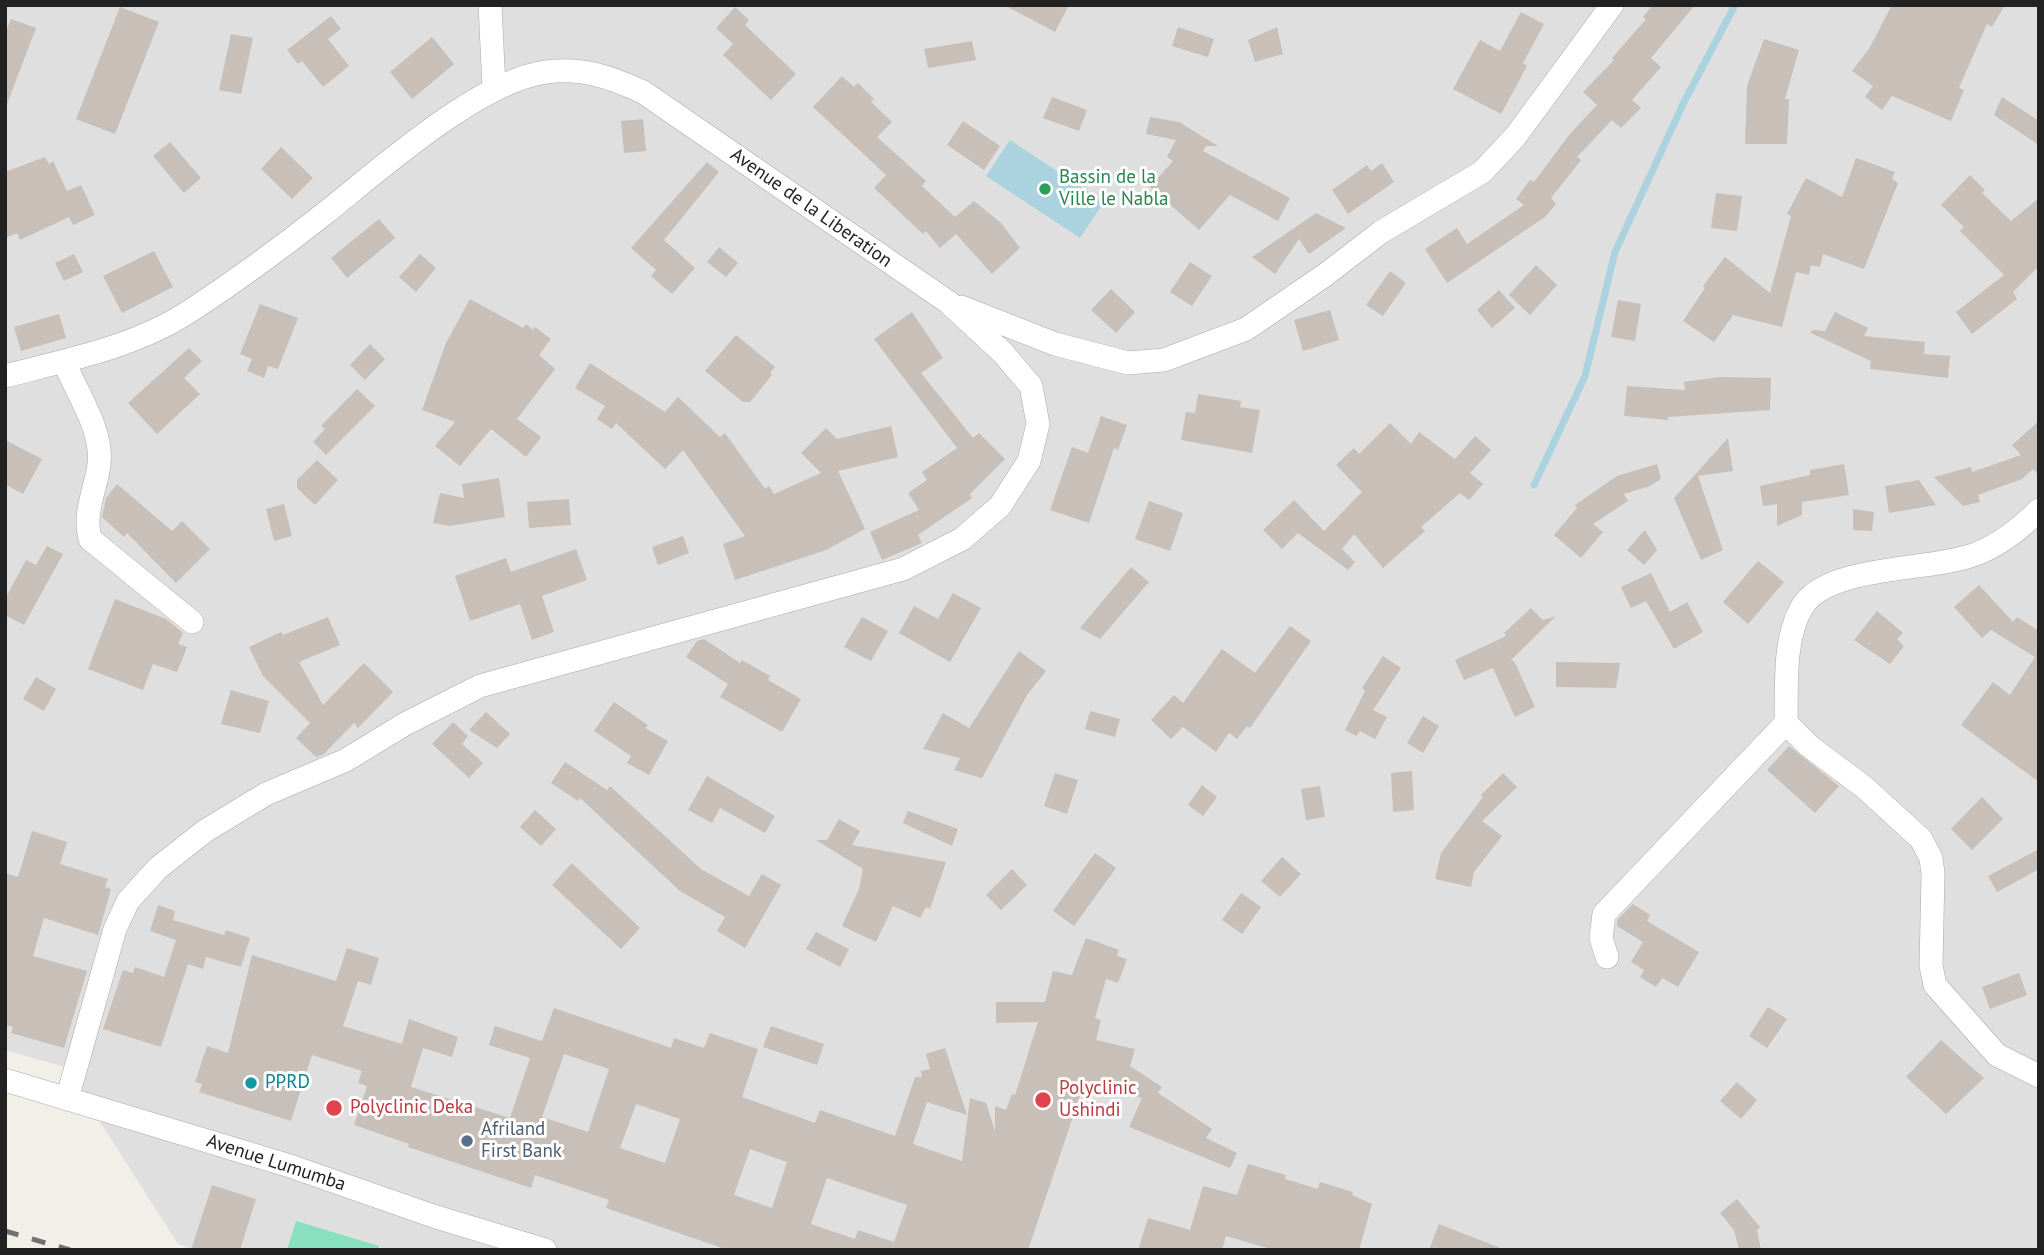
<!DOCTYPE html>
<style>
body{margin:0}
#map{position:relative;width:2044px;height:1255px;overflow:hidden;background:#f2efe9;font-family:"PT Sans",sans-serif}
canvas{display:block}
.frame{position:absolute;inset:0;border:7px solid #222;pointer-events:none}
</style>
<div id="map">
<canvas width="2044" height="1255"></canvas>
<div class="frame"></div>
</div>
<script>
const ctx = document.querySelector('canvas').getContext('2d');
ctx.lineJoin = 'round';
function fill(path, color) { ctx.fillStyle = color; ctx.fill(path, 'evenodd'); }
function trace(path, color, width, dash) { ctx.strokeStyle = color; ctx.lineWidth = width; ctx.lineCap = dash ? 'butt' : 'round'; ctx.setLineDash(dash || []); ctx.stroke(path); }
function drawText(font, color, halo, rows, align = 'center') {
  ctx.font = font + ' "PT Sans",sans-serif'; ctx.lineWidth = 6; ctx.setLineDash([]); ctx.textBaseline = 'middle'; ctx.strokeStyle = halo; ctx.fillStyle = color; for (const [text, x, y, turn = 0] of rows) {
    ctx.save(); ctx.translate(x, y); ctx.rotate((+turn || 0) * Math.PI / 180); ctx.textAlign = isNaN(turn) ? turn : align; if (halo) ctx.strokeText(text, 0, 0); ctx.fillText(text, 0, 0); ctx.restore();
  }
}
fill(new Path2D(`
 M5,5H2039V1250H193L178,1244L65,1067L5,1050Z`), '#e0dfdf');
fill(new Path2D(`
 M296,1221L379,1246L378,1250H287Z`), '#88e0be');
fill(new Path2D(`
 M1010,140L1104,202L1080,238L986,176Z`), '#aad3df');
trace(new Path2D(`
 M1534,485L1585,376L1615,252L1684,102L1735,5`), '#aad3df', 7);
fill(new Path2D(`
 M1004,5H1069L1055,32Z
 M1653,5H1695L1651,58L1661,67L1632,100L1641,108L1621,128L1612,120L1577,157L1581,160L1551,198L1556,204L1545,217L1447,283L1425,249L1457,228L1467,244L1524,205L1516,199L1530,180L1534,182L1569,135L1597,105L1583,92L1614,60L1612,58L1646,19L1643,17Z
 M1892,5H2005L1992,27L1987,24L1959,88L1964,90L1951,121L1892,96L1882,110L1865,97L1873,86L1852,71L1869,49Z
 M120,7L159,22L115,134L76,119Z
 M735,7L749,20L745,25L796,74L771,100L723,55L733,44L716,28Z
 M1521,12L1544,24L1523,63L1527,66L1501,114L1453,89L1480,40L1500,51Z
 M331,16L341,29L328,39L349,66L323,87L302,61L298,64L287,50Z
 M11,19L36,28L7,104L5,34Z
 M1178,27L1214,39L1208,57L1172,46Z
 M1277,27L1283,54L1255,62L1248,40Z
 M231,34L253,38L241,94L219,90Z
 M432,37L454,64L412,99L390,72Z
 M1764,39L1799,50L1785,99H1789L1787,144H1745L1747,86Z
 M972,41L976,60L928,68L924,49Z
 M842,76L854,87L858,83L874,99L871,102L892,122L877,137L926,181L922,186L955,217L974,201L1001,223L1020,248L992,274L956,234L940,248L926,231L923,234L874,188L886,175L813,107Z
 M1052,97L1087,110L1079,131L1043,118Z
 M2002,97L2039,121V145L1994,115Z
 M1150,117L1179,122L1218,146H1206L1203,151L1290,198L1278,221L1230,195L1199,230L1150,187L1173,161L1167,157L1176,140L1146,134Z
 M643,119L646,151L624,153L621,121Z
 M963,121L1000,146L984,170L947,145Z
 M170,142L201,178L184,193L153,156Z
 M281,147L313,178L292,199L261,169Z
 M45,157L49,164L53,161L67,191L81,185L95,215L73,225L69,217L20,240L17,233L5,238V172Z
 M1856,158L1895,172L1892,179L1898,183L1864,269L1823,254L1820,267L1811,265L1809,275L1796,272L1782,327L1733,315L1714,342L1683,321L1705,288L1703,286L1725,257L1770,293L1791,216L1787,214L1806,178L1842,197Z
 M707,162L719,172L664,240L695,268L672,294L651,276L656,270L631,248Z
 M1382,163L1394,182L1348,214L1332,190L1367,165L1371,171Z
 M1970,175L1985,190L1982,193L2011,221L2039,198V266L2013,292L2017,299L1972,334L1956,312L2004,275L1960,231L1964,227L1941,205Z
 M1716,193L1742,196L1737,231L1711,228Z
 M1316,213L1346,228L1309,254L1299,239L1275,274L1252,257Z
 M379,219L395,238L347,278L331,258Z
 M719,247L738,263L726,277L707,262Z
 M154,251L173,287L122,313L103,276Z
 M74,254L83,272L64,281L55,263Z
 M420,254L436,268L416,292L399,277Z
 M1190,262L1212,276L1192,306L1170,292Z
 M1536,265L1557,285L1530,315L1509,295Z
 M1390,271L1406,283L1383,316L1366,305Z
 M1111,289L1135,312L1116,333L1091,310Z
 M1499,290L1515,308L1492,328L1477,310Z
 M470,299L523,328L526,324L533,330L535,327L551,339L539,355L555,369L517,419L541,437L526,457L491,429L460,466L435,446L455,422L422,410L446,343Z
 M1618,300L1641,304L1635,341L1611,337Z
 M260,304L298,318L278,369L268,366L264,378L247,371L252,359L240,354Z
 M1330,310L1339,340L1303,351L1294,320Z
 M912,312L943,358L921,373L973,438L979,433L1005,459L970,494L972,498L918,535L922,543L882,560L870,532L919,510L908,493L927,480L922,472L957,448L874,339Z
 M1835,312L1868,328L1864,336L1925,342L1924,354L1950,356L1948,378L1870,369L1871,361L1811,333L1812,330L1825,331Z
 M59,314L66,338L21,351L14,327Z
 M736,335L775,367L770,373L772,375L750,402H743L705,371Z
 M370,344L385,359L365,380L350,365Z
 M189,348L202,361L184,378L200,394L157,434L128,403Z
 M590,363L665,412L678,397L720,437L725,433L765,489L769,486L774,494L821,473L801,453L826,428L837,439L891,426L898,457L838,471L865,529L826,550L735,580L723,544L745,536L683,450L665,469L616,423L612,429L597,419L605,406L575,388Z
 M1720,377L1771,378L1770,410L1668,417V420L1624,416L1627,386L1685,390L1684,382Z
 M357,389L375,406L326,455L313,442L325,429L321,426Z
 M1198,394L1241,401L1240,407L1260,410L1252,453L1181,440L1186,412L1195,413Z
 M1101,416L1127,425L1118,450L1114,448L1089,523L1050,510L1072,447L1088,453Z
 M2039,421V475L2033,469L2022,479L1978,495L1980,502L1963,506L1934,477L1971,467L1972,472L2021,455L2012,445Z
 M1390,423L1411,444L1419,432L1455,459L1475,436L1491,450L1470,473L1483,484L1469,500L1460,493L1421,527L1425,531L1383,568L1354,534L1342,549L1355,562L1348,570L1298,533L1282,549L1263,530L1294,500L1324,531L1362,492L1336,465L1354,448L1359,454Z
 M1728,438L1733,471L1698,476L1723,550L1701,560L1674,498Z
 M5,440L42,459L23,494L5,484Z
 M317,460L338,480L315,505L297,488V480Z
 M1657,464L1661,479L1650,486L1624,494L1628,501L1593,524L1603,532L1581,558L1554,535L1577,508L1575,505L1617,476Z
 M1844,464L1849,495L1802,502V515L1777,526V504L1763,506L1760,486L1810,475V470Z
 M499,478L505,517L449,526L433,523L440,493L464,498L462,484Z
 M1919,480L1936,505L1889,513L1885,486Z
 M117,484L172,531L182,521L210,549L176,583L127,533L124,537L102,517L106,498Z
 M569,499L571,525L529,528L527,502Z
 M1149,501L1183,513L1170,551L1135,539Z
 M284,504L292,536L274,541L266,509Z
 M1853,509L1874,512L1872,531L1853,530Z
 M1645,530L1657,550L1644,565L1627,550Z
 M683,536L689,553L658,565L652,547Z
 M47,546L63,554L24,625L5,615V599L26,560L36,565Z
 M576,549L587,580L542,596L554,632L532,640L520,604L470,621L455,576L506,558L511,572Z
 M1758,561L1784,582L1748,624L1723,602Z
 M1131,567L1149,582L1100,639L1080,628Z
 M1651,573L1670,612L1687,602L1703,632L1674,649L1646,601L1631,608L1621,587Z
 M1979,585L2013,622L2017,617L2039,631V782L1961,725L1993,682L2010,695L2035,657L1991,630L1982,638L1954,607Z
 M953,593L981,608L950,662L899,633L914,606L938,619Z
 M115,599L166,619L183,633L178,644L187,647L177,672L153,664L143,690L88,669Z
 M1531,608L1543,620L1556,616L1511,660L1514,661L1535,707L1515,717L1493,668L1464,680L1455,660L1506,636L1504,633Z
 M1877,611L1903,633L1897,639L1904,646L1890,664L1854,640Z
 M328,617L340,645L299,662L323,705L364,663L393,692L358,728L354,723L324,754L316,757L296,738L310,723L263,676L249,647L281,632L283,635Z
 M862,617L888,631L871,661L844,647Z
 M1290,626L1311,641L1250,728L1247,726L1237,739L1229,733L1216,752L1183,727L1171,739L1151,720L1174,695L1183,703L1222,649L1255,673Z
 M704,639L740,663L742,660L770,676L768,680L801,699L782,732L720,697L728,684L686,657L697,641Z
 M1019,651L1046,671L1027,695L982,778L954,770L960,758L923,749L943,713L969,728Z
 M1383,656L1401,668L1373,710L1387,717L1375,739L1360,731L1356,736L1345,730L1365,691L1362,688Z
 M1556,662L1620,663L1616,688L1556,687Z
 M36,677L56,689L44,711L23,699Z
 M231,690L269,701L260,733L221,724Z
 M614,702L648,725L645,728L668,741L649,775L627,763L631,756L594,731Z
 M1090,711L1120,719L1115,737L1085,729Z
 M486,712L510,734L497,748L469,730Z
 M1423,716L1439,726L1423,753L1407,743Z
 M453,722L468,736L462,744L483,763L469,778L432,744Z
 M1789,746L1839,786L1815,813L1767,770Z
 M565,762L607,790L610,786L701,869L749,896L762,874L781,885L745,948L717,931L725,917L680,891L580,798L578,801L551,783Z
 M1412,771L1414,810L1393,812L1391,773Z
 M1055,773L1078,780L1067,814L1044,806Z
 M1503,773L1517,787L1482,821L1502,836L1474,872L1471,887L1435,879L1441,853L1483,797L1481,795Z
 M707,776L775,816L765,833L720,808L712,823L688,810Z
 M1202,785L1217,797L1203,816L1188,805Z
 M1320,786L1325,817L1306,820L1301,789Z
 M1982,797L2003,819L1972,850L1951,829Z
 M535,810L556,829L541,846L520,827Z
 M908,811L958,829L952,846L903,823Z
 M839,819L860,831L852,845L946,862L930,909L926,907L920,918L893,906L876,942L842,926L859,889L863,869L816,840H827Z
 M32,831L67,842L60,864L108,879L105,887L111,889L98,935L44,918L33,956L87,971L64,1048L11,1033L13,1027L5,1025V873L18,877Z
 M2039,849V869L1997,892L1988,876Z
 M1095,853L1116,868L1074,926L1053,911Z
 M1282,857L1301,874L1280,897L1261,881Z
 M572,863L640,928L621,949L552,885Z
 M1012,869L1027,885L1001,910L986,895Z
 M1241,893L1261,907L1242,934L1222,920Z
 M1633,904L1650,915L1647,921L1699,952L1678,987L1662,978L1656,987L1640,977L1644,970L1631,962L1643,942L1617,926V920Z
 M158,905L175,911L173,920L224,935L226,930L250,938L241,967L206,957L203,969L188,964L161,1047L103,1029L123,970L133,973L135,967L164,977L176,940L150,931Z
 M816,932L849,949L840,967L806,949Z
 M1086,938L1119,950L1117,956L1127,959L1118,983L1106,979L1095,1018L1101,1020L1096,1040L1135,1049L1130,1066L1162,1087L1158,1093L1212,1129L1206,1138L1237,1153L1230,1168L1129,1127L1142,1098L1084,1084L1028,1250H728L606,1208L609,1200L535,1175L531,1188L408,1147L409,1144L354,1125L367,1086L358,1083L362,1071L312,1055L291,1121L199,1092L202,1084L195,1082L207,1046L228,1053L252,955L336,981L347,948L379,958L371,985L358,981L343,1026L402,1044L409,1019L458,1037L452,1057L423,1048L411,1087L510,1118L530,1058L489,1045L495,1026L542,1041L554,1008L671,1048L674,1038L704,1048L710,1033L758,1049L742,1097L815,1123L820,1110L895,1136L915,1077H922L921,1071L930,1069L926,1054L945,1048L967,1115L927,1102L913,1144L962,1161L970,1098L986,1103L995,1131V1106L1006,1110L1012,1094L1015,1095L1038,1022L996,1023V1002H1045L1053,971L1072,975ZM564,1054L609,1069L588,1132L542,1117ZM636,1104L680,1119L665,1163L620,1148ZM750,1149L787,1162L772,1208L734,1195ZM827,1178L907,1205L894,1242L858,1230L855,1239L811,1224Z
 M2019,973L2027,995L1990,1009L1982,987Z
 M1768,1007L1787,1019L1767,1048L1749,1036Z
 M771,1026L824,1044L817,1065L763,1047Z
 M1941,1040L1984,1078L1946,1114L1906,1077Z
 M1737,1082L1757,1100L1741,1119L1720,1101Z
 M1248,1164L1286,1175L1285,1179L1318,1189L1320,1182L1353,1192L1352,1195L1372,1204L1359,1250H1274L1226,1236L1222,1250H1138L1148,1218L1190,1230L1203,1186L1237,1195Z
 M212,1185L256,1199L240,1250H191Z
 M1737,1199L1760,1227L1757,1230L1761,1250H1739L1734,1230L1720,1213Z
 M1439,1224L1503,1249L1502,1250H1429Z`), '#c7bfb8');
const minor = new Path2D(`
 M490,5L494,88
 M961,307L1055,344L1128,363L1164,360L1246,329L1325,275L1381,232L1482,172L1515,137L1612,5
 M64,361C76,393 103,428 99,464C96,490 83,511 90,539L192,622
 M5,376C68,360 135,347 190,311C236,281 281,248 324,214C378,171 478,81 546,72C582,67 610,77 643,92L948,302L1003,353L1031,386L1038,424L1029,461L1000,506L962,539L903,569L480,686L405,724L346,760L266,794L205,831L158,868L128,901L115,929L67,1099
 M2039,510C2020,529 1999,546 1973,555C1931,571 1826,565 1802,607C1783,639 1787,687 1786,723L1809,746L1864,787L1921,839L1931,858L1933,874L1931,966L1935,985L1997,1055L2039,1076
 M1607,957L1601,938L1604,914L1786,723
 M5,1080L290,1166L433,1216L545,1250`);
trace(minor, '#a9a9a9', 24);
trace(minor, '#fff', 23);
trace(new Path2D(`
 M5,1231L70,1250`), '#707070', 5, [14, 14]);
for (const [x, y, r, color] of [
 [1045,189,7,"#2e9e5b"],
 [251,1083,7,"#0f9aa8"],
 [1043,1100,9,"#e0444e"],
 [334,1108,9,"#e0444e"],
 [467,1141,7,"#5c6f8a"]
]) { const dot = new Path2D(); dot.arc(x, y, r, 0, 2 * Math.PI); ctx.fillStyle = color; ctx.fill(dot); trace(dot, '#fff', 2.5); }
drawText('19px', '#27864d', '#fff', [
 ["Bassin de la",1059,178],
 ["Ville le Nabla",1059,200]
], 'left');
drawText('19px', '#222', '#fff', [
 ["Avenue de la Liberation",811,208,35],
 ["Avenue Lumumba",276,1163,18]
]);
drawText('19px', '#0d838f', '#fff', [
 ["PPRD",265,1083]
], 'left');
drawText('19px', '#be3a42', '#fff', [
 ["Polyclinic",1059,1089],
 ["Ushindi",1059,1111],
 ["Polyclinic Deka",350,1108]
], 'left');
drawText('19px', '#4e5e75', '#fff', [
 ["Afriland",481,1130],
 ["First Bank",481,1152]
], 'left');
</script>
